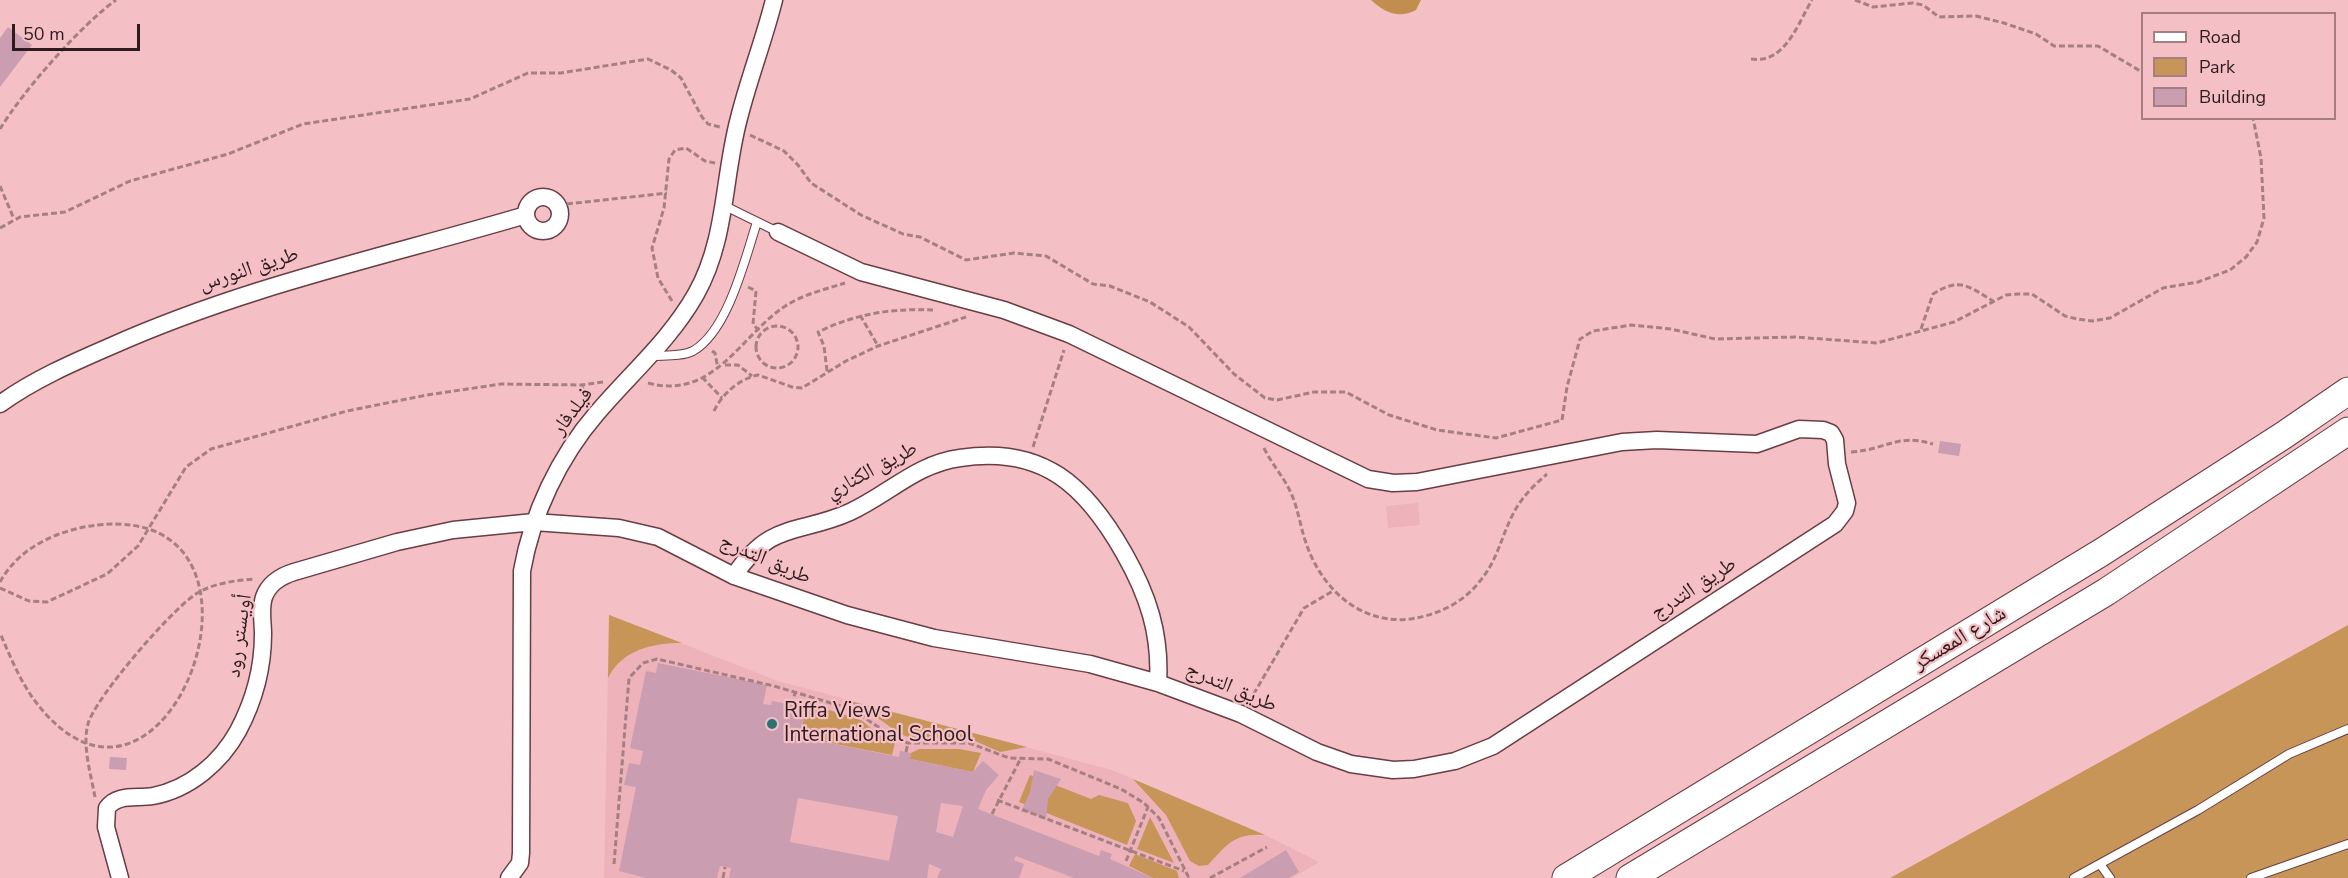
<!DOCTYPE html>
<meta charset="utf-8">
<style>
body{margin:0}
#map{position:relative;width:2348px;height:878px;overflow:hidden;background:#f4c0c5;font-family:"Nunito Sans",sans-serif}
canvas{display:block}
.legend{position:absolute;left:2141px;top:12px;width:195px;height:108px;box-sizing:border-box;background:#f4c0c5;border:2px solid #a57e82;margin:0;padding:8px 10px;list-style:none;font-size:18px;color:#2e1b1d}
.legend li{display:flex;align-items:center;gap:12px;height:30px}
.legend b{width:30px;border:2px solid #a57e82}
.scale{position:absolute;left:12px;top:24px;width:128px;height:27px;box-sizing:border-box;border:3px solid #2e1b1d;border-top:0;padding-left:8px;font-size:18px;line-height:21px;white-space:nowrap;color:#2e1b1d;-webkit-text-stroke:4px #f4c0c5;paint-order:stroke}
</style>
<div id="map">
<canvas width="2348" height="878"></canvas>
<ul class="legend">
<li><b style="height:8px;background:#fff"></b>Road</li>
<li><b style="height:16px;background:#c79557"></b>Park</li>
<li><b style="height:16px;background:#cb9db1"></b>Building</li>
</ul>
<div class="scale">50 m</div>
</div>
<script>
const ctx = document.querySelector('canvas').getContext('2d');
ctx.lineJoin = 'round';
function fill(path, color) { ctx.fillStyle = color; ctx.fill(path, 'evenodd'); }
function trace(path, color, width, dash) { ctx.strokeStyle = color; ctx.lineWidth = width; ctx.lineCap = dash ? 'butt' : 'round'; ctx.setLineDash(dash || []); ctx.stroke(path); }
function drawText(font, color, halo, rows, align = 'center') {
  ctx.font = font + ' "Nunito Sans","Noto Naskh Arabic",sans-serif'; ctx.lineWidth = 4.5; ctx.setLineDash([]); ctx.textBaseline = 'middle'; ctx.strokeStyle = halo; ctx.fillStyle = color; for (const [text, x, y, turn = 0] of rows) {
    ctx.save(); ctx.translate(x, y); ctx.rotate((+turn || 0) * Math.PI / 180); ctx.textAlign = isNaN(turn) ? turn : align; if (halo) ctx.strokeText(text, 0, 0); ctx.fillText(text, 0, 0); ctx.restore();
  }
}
fill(new Path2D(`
 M1418,503L1420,525L1388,528L1386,506Z
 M609,615L778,681L1112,770L1265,835L1319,862L1293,878H604Z`), '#eeb3ba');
fill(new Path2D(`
 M609,615L682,643C652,643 622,650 608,678Z
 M2348,625V878H1890Z
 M846,700L1027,747L1000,752L966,737L911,738L900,734L875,716Z
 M807,703L861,720L883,738L895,743L892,755L800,737Z
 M919,749H959L981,753L973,772L910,759L911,753Z
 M1030,775L1091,799L1099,795L1128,803L1136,821L1127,845L1019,802Z
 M1133,779L1265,835C1233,833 1227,845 1208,865L1199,866L1190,861L1166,815Z
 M1150,817L1174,863L1137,849Z
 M1135,854L1177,871L1179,878H1153L1129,866Z`), '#c79557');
fill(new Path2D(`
 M1371,0H1421L1416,10C1399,19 1385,13 1371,0Z`), '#c18e4e');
fill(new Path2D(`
 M8,27L32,45L0,87V38Z
 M1940,441L1961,444L1959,456L1938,453Z
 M658,663L767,685L763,704L771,705L772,701L806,708L800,737L899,757L900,751L911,753L910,759L973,772L983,761L999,775L986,790L978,809L1099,856L1101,850L1112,854L1110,859L1153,878H1074L1016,856L1014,860L1024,864L1019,878H937L941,869L929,864L927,878H729L731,868L720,866L717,878H646L619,871L636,787L624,785L629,763L640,765L643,751L630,748L646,671L656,673ZM798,798L898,816L889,861L790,842ZM941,803L963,806L953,837L936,832Z
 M110,757L127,758L126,770L109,769Z
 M1034,770L1061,779L1048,799L1046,820L1032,813L1021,812L1030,792Z
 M1286,850L1299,872L1289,878H1240Z`), '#cb9db1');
const lane = new Path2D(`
 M725,206L778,232
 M651,356C663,355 681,357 693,351C728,331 745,259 757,222
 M2100,864L2110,878
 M2074,878L2198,810L2289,754L2348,729
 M2251,878L2348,844`);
const street = new Path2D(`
 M526 214a17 17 0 1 1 34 0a17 17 0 1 1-34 0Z
 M0,404C33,380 72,363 109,347C245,286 384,257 526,215
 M734,576C771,520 799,535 850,512C889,494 916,464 960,458C1043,445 1086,486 1124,553C1148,595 1161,634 1158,683
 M120,878L106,827L107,808C118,793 137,799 153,796C190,789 221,762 238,731C254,701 263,667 263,634C263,622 260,609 264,597C269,583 281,576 294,572L397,542L453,530L534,522L619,528L658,537L734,576L847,615L934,638L1090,664L1158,683L1241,714L1317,752L1351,764L1393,770L1414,769L1455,761L1493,746L1835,524L1845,511L1847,503L1837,464L1835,440L1831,433L1823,430L1799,429L1757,444L1657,440L1622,442L1417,482L1393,483L1368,479L1069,334L1004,310L861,272L778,232
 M509,878L520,863L521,853L522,571C532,514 559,457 597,413C631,373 670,340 696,294C727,239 723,177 739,118C749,78 764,40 774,0`);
const primary = new Path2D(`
 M1566,878L2102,552L2284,435L2348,391
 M1630,878L2106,592L2348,431`);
trace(lane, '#683d43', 10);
trace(street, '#683d43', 19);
trace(primary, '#683d43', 29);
trace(new Path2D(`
 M1855,0L1873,7L1913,3L1923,5L1939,17L1976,16L2004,23L2036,34L2054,46H2098L2142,72
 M1751,59C1785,64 1797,25 1812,0
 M0,129C23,91 80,26 116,0
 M750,135L784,151L798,165L811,183L861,215L903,234L920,237L966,260L1014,253L1046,256L1093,284L1110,286L1150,302L1189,327L1234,374L1265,398L1277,400L1314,392H1346L1389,415L1437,430L1496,438L1562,420L1567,387L1580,339L1593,331L1631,325L1671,329L1715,339L1795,337L1877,343L1954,322L2006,295L2019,294H2032L2065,316L2077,319L2092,321L2110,318L2163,288L2198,282L2230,270L2246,257L2257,242L2264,218L2261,158L2253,118
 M0,186L14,219
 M558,205L667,193
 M0,228L20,217L65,212L130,181L228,154L303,124L470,99L528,73H561L648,59L671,70L681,78L702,117L708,124L720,127
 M748,287L756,291L753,324L761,333
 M672,301L658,278L652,248L664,208L669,159L675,150L686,148L705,161L715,163
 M860,315L878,346
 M756 347a21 21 0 1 1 42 0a21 21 0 1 1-42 0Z
 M1921,329L1933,294C1960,277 1968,286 1993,301
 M712,351L715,353L718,369
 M725,365H738L752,376
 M827,371L824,346L818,332C855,314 892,308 933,310
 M702,377L722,398
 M648,383C712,400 739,339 781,309C800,295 823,290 845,283
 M581,385L589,400
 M714,411C722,394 739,379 758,375L792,387L802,388L846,361L878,346L966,317
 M1033,447L1064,350
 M1264,448C1271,463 1283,476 1290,491C1298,507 1300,526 1306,543C1321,588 1360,625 1410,619C1438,615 1463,603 1480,581C1497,561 1501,538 1512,516C1520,499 1533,486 1547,474
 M1851,452C1886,450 1896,433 1933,444
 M0,582C19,547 60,529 98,525C302,503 166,874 35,701C20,681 10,656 0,633
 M0,588L29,601L47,602L107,574L138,546L186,467L211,449L347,411L427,395L501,384L581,385L603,382
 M1249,702L1304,608L1333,591
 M792,705L795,693
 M906,752L908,743
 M95,797C91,775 82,745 88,724C94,699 178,601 201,591C216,583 238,580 255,579
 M997,800L1184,871
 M992,814L1021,758
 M1126,861L1148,807
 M614,864L629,678L643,663L657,659L774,686L841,706L855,711L894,738L908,743H969L1009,758L1048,759L1121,789L1144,803L1159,818L1189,878
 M723,878L725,867
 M1210,878L1267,847`), '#a67f82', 3, [6, 3]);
trace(lane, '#fff', 8);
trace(street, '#fff', 16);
trace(primary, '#fff', 27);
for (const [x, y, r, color] of [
 [772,724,6,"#297370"]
]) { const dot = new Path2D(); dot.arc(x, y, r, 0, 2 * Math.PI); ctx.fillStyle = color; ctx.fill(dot); trace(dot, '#f4c0c5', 2); }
drawText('21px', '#2e1b1d', '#f4c0c5', [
 ["طريق النورس",249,270,-18],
 ["فيلدفار",573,412,-53],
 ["طريق الكناري",872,471,-28],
 ["طريق التدرج",765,560,23],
 ["طريق التدرج",1694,589,-33],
 ["أويستر رود",240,636,-82],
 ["شارع المعسكر",1960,639,-31],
 ["طريق التدرج",1231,688,23]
]);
drawText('21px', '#2e1b1d', '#f4c0c5', [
 ["Riffa Views",784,712],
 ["International School",784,736]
], 'left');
</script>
